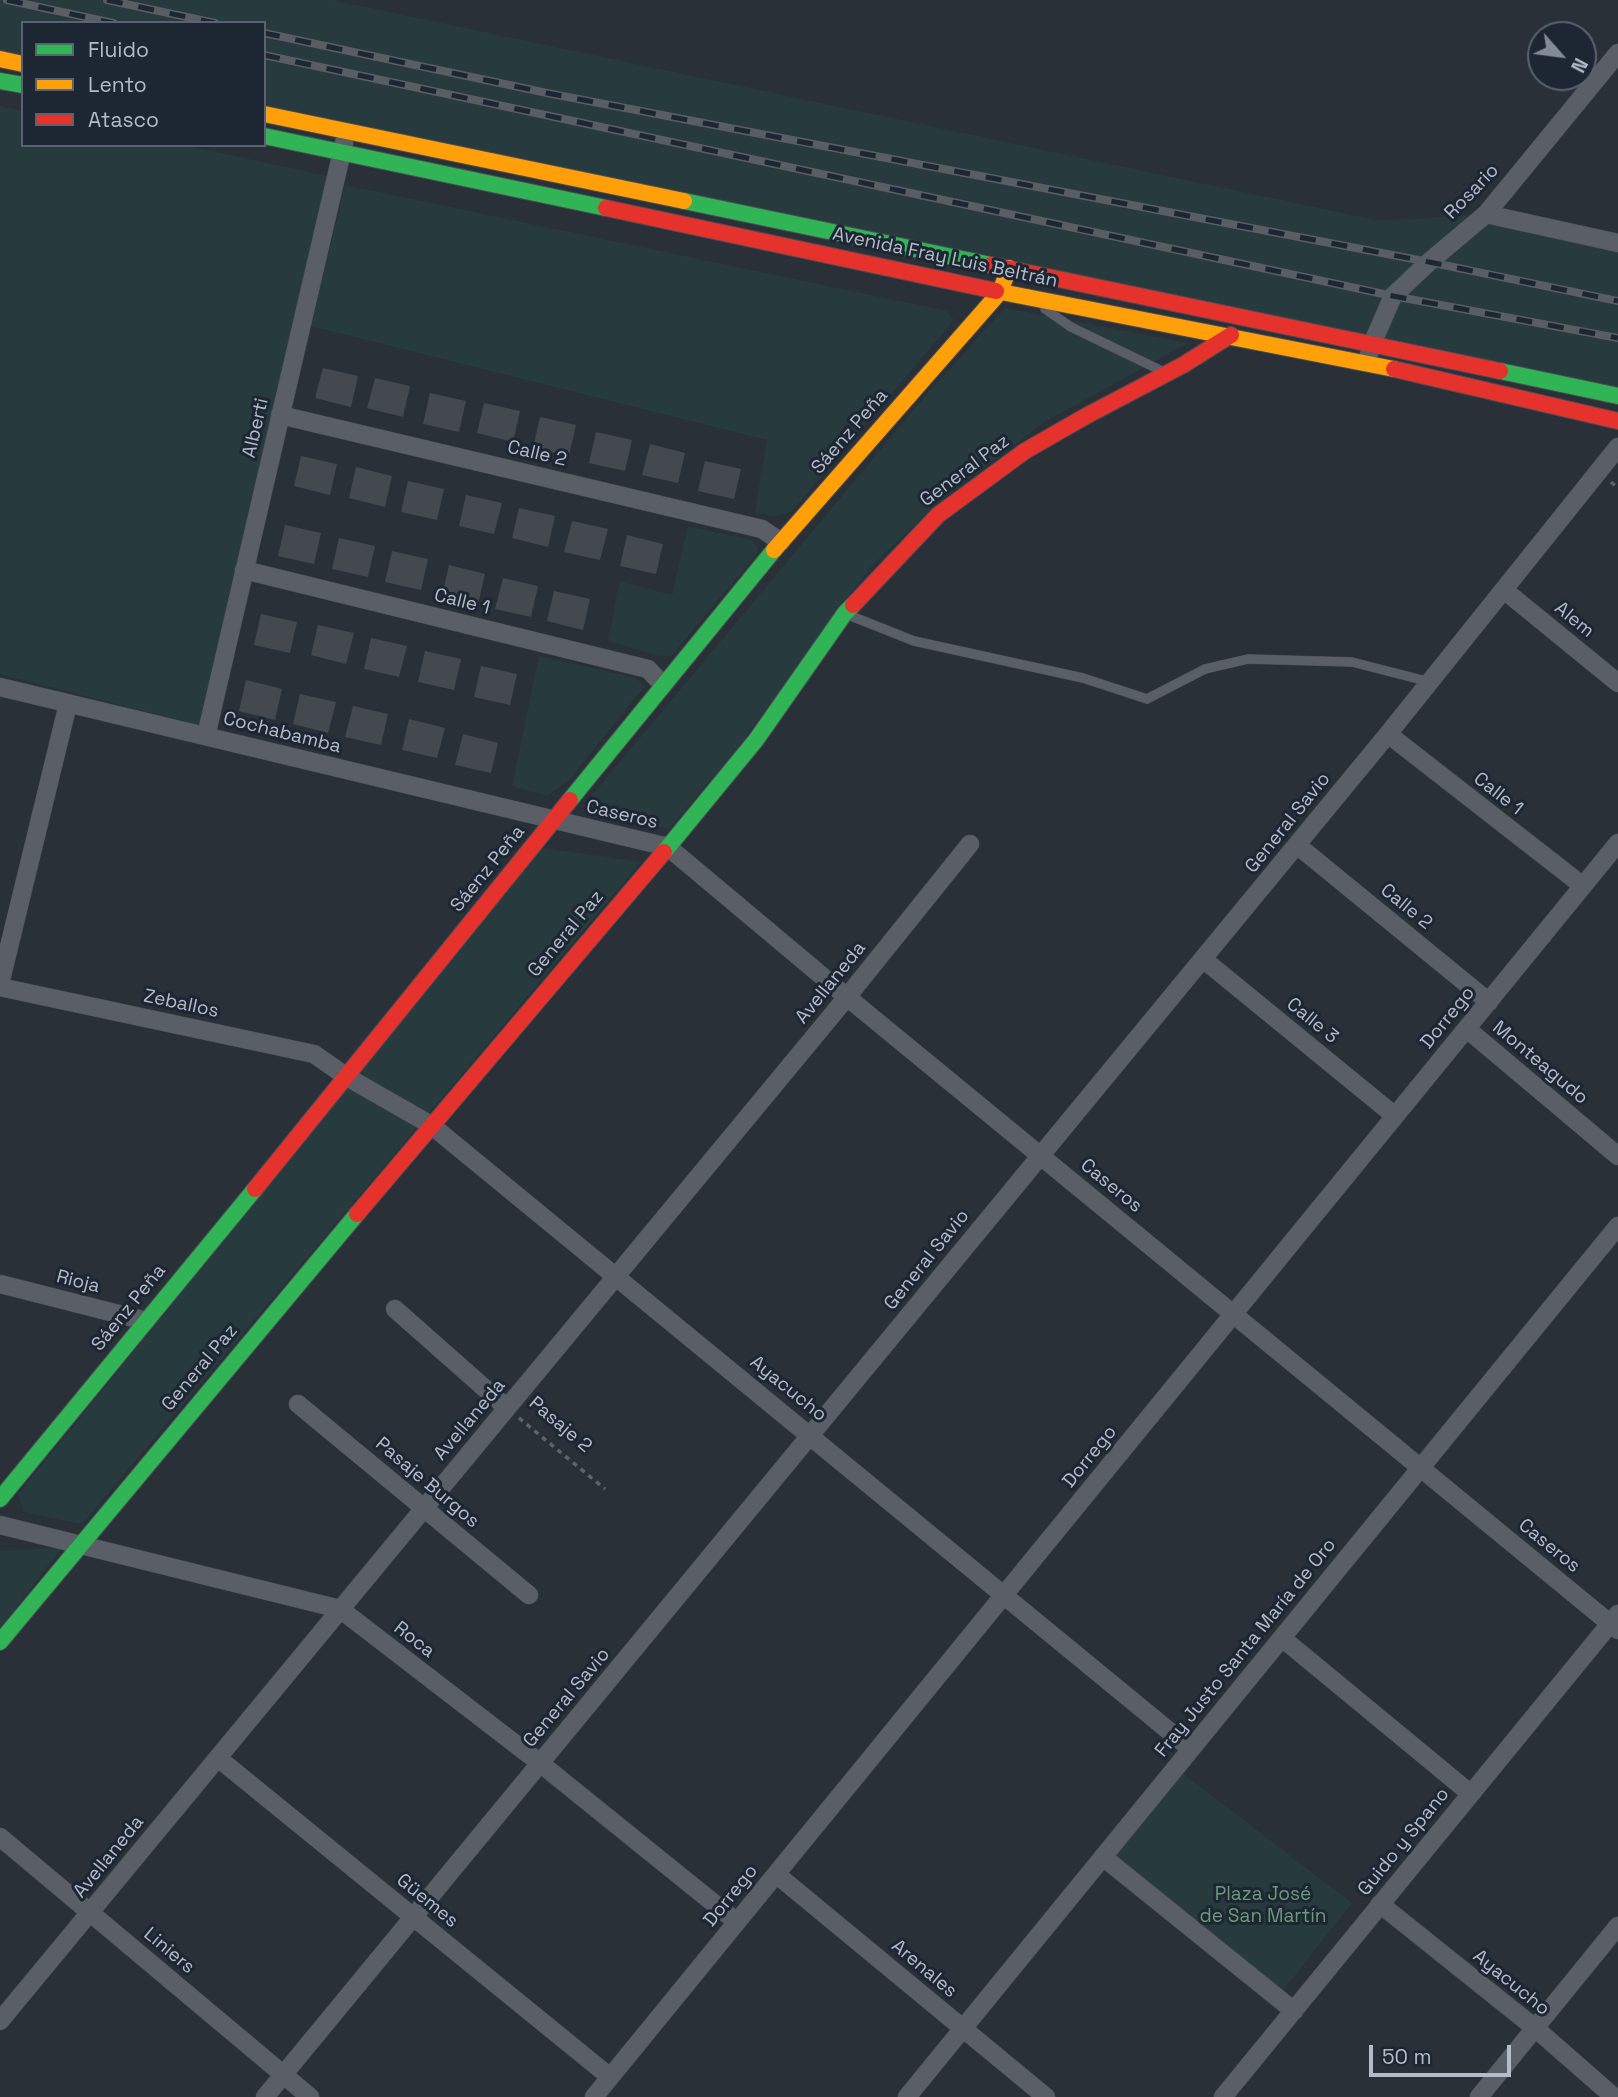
<!DOCTYPE html>
<meta charset="utf-8">
<style>
body{margin:0}
#map{position:relative;width:1618px;height:2097px;overflow:hidden;background:#2a3038;font-family:"Space Grotesk",sans-serif}
canvas{display:block}
.legend{position:absolute;left:21px;top:21px;width:245px;height:126px;box-sizing:border-box;background:#1d2633;border:2px solid #59626f;margin:0;padding:9px 12px;list-style:none;font-size:21px;color:#b4bcc9}
.legend li{display:flex;align-items:center;gap:14px;height:35px}
.legend b{width:35px;border:2px solid #59626f}
.north{position:absolute;left:1527px;top:21px;width:70px;height:70px;box-sizing:border-box;background:#1d2633;border:2px solid #59626f;border-radius:50%;rotate:118deg;font-size:19px;font-weight:700;line-height:28px;text-align:center;color:#b4bcc9}
.north::after{content:'';display:block;margin:auto;width:24px;height:32px;background:#848b96;clip-path:polygon(50% 0,100% 100%,50% 72%,0 100%)}
.scale{position:absolute;left:1369px;top:2045px;width:142px;height:32px;box-sizing:border-box;border:4px solid #b4bcc9;border-top:0;padding-left:9px;font-size:21px;line-height:24px;white-space:nowrap;color:#b4bcc9;-webkit-text-stroke:5px #1d2633;paint-order:stroke}
</style>
<div id="map">
<canvas width="1618" height="2097"></canvas>
<ul class="legend">
<li><b style="height:9px;background:#30b455"></b>Fluido</li>
<li><b style="height:9px;background:#ff9f0a"></b>Lento</li>
<li><b style="height:9px;background:#e5322d"></b>Atasco</li>
</ul>
<div class="north">N</div>
<div class="scale">50 m</div>
</div>
<script>
const ctx = document.querySelector('canvas').getContext('2d');
ctx.lineJoin = 'round';
function fill(path, color) { ctx.fillStyle = color; ctx.fill(path, 'evenodd'); }
function trace(path, color, width, dash) { ctx.strokeStyle = color; ctx.lineWidth = width; ctx.lineCap = dash ? 'butt' : 'round'; ctx.setLineDash(dash || []); ctx.stroke(path); }
function drawText(font, color, halo, rows, align = 'center') {
  ctx.font = font + ' "Space Grotesk",sans-serif'; ctx.lineWidth = 6; ctx.setLineDash([]); ctx.textBaseline = 'middle'; ctx.strokeStyle = halo; ctx.fillStyle = color; for (const [text, x, y, turn = 0] of rows) {
    ctx.save(); ctx.translate(x, y); ctx.rotate((+turn || 0) * Math.PI / 180); ctx.textAlign = isNaN(turn) ? turn : align; if (halo) ctx.strokeText(text, 0, 0); ctx.fillText(text, 0, 0); ctx.restore();
  }
}
fill(new Path2D(`
 M0,0H332L1381,221L1486,214L1618,243V396L264,114V23H23V64L0,59Z
 M0,106L23,111V145H184L327,176L199,725L0,674Z
 M345,185L947,311L954,320L791,512L773,516L755,512L767,440L311,326Z
 M1005,308L1188,343L1043,423L933,507L868,570L739,746L669,829L596,814L588,800L928,393Z
 M688,526L751,540L758,547L756,555L671,656L657,655L608,641L620,581L672,595Z
 M539,656L636,678L645,686L568,781L547,796L512,786Z
 M543,848L641,862L82,1524L24,1512L18,1494Z
 M62,1548L0,1628V1551Z
 M1181,1772L1352,1903L1281,1993L1111,1859Z`), '#273a3e');
fill(new Path2D(`
 M323,368L358,376L351,407L315,398Z
 M375,378L410,386L403,417L367,408Z
 M430,393L466,401L459,432L423,424Z
 M484,403L520,411L513,442L477,433Z
 M540,417L576,425L569,456L533,448Z
 M596,432L632,440L625,471L589,463Z
 M650,444L685,453L678,483L642,475Z
 M301,456L337,464L330,495L294,486Z
 M705,461L741,469L734,499L698,491Z
 M356,467L392,476L385,507L349,498Z
 M408,481L444,489L437,520L401,512Z
 M466,495L502,503L494,534L459,526Z
 M519,508L555,516L548,547L512,538Z
 M572,521L608,529L600,560L564,552Z
 M285,525L321,533L314,564L278,556Z
 M627,535L663,544L656,574L620,566Z
 M339,538L375,546L368,577L332,569Z
 M392,551L428,559L421,590L385,582Z
 M449,565L485,574L478,604L442,596Z
 M503,578L538,586L531,617L495,609Z
 M554,591L590,599L583,630L547,621Z
 M261,614L297,622L290,653L254,645Z
 M318,625L354,633L346,664L311,655Z
 M371,638L407,646L399,677L364,669Z
 M425,651L461,659L454,690L418,682Z
 M481,666L517,674L510,705L474,697Z
 M246,680L282,689L275,720L239,711Z
 M300,694L336,702L328,733L293,724Z
 M353,706L388,714L381,745L345,737Z
 M409,719L445,728L437,758L402,750Z
 M463,734L498,743L491,773L455,765Z`), '#444950');
const lane = new Path2D(`
 M1045,309L1071,327L1162,371
 M846,614L914,641L1083,678L1147,699L1205,669L1248,659L1352,662L1430,682`);
const street = new Path2D(`
 M1486,214L1618,243
 M1369,354L1372,344L1393,296L1429,262L1486,214L1618,53
 M280,415L762,529L781,542
 M244,570L648,669L663,685
 M1504,590L1618,683
 M0,687L668,847L847,997L1618,1630
 M1388,734L1583,886
 M206,736L344,143
 M1297,845L1489,1002
 M1203,959L1395,1116
 M0,984L68,704
 M0,987L314,1054L347,1077L431,1125L1191,1749
 M1467,1029L1618,1156
 M0,1284L146,1321
 M395,1309L507,1408
 M298,1404L529,1595
 M0,1525L340,1609L540,1763L737,1922
 M1282,1638L1471,1794
 M218,1758L610,2077
 M0,1837L310,2097
 M1103,1857L1294,2011
 M776,1874L1046,2097
 M1380,1904L1535,2028L1614,2097
 M0,2021L847,997L970,844
 M265,2097L1388,734L1618,447
 M594,2097L1618,843
 M907,2097L1618,1226
 M1223,2097L1618,1614
 M1479,2097L1618,1926`);
const fast = new Path2D(`
 M0,81L23,85
 M264,136L606,208
 M684,201L991,265
 M1500,371L1618,396
 M570,800L774,550
 M664,852L756,740L845,613L853,605
 M0,1499L255,1189
 M0,1642L357,1214`);
const slow = new Path2D(`
 M0,59L23,64
 M264,114L684,201
 M996,291L1394,369
 M774,550L1000,292L1009,268`);
const jam = new Path2D(`
 M606,208L996,291
 M991,265L1500,371
 M1394,369L1618,421
 M853,605L938,515L1025,451L1086,416L1183,365L1231,335
 M255,1189L570,800
 M357,1214L664,852`);
trace(lane, '#484c53', 10);
trace(street, '#484c53', 19);
trace(fast, '#484c53', 18);
trace(slow, '#484c53', 18);
trace(jam, '#484c53', 18);
trace(new Path2D(`
 M1611,482L1618,488
 M519,1418L605,1489`), '#5d636a', 3.5, [5, 5]);
trace(lane, '#5a5e66', 9);
trace(street, '#5a5e66', 18);
trace(fast, '#30b455', 16);
trace(slow, '#ff9f0a', 16);
trace(jam, '#e5322d', 16);
const rail = new Path2D(`
 M7,0L113,23
 M107,0L215,23
 M264,33L547,93L1429,262L1618,301
 M264,55L1393,296L1618,338`);
trace(rail, '#595d64', 8);
trace(rail, '#1d2633', 5, [16]);
drawText('19px', '#b4bcc9', '#1d2633', [
 ["Rosario",1472,192,-46],
 ["Avenida Fray Luis Beltrán",945,258,12],
 ["Alberti",256,428,-77],
 ["Sáenz Peña",850,432,-49],
 ["Calle 2",537,454,13],
 ["General Paz",965,471,-37],
 ["Calle 1",462,602,14],
 ["Alem",1574,620,39],
 ["Cochabamba",282,733,14],
 ["Calle 1",1498,794,38],
 ["Caseros",622,815,13],
 ["General Savio",1288,823,-51],
 ["Sáenz Peña",488,869,-51],
 ["Calle 2",1406,907,39],
 ["General Paz",566,934,-50],
 ["Avellaneda",831,983,-51],
 ["Zeballos",181,1004,12],
 ["Dorrego",1448,1018,-51],
 ["Calle 3",1312,1021,39],
 ["Monteagudo",1540,1063,40],
 ["Caseros",1111,1186,39],
 ["General Savio",927,1260,-51],
 ["Rioja",78,1282,14],
 ["Sáenz Peña",129,1308,-51],
 ["General Paz",200,1368,-50],
 ["Ayacucho",788,1389,39],
 ["Avellaneda",470,1420,-50],
 ["Pasaje 2",560,1425,40],
 ["Dorrego",1090,1457,-51],
 ["Pasaje Burgos",427,1483,40],
 ["Caseros",1549,1546,39],
 ["Roca",414,1640,38],
 ["Fray Justo Santa María de Oro",1246,1648,-51],
 ["General Savio",567,1698,-50],
 ["Guido y Spano",1404,1842,-51],
 ["Avellaneda",109,1857,-51],
 ["Dorrego",731,1896,-51],
 ["Güemes",427,1901,39],
 ["Liniers",169,1951,40],
 ["Arenales",924,1969,40],
 ["Ayacucho",1511,1983,39]
]);
drawText('19px', '#6b9a76', '#1d2633', [
 ["Plaza José",1263,1895],
 ["de San Martín",1263,1917]
]);
</script>
